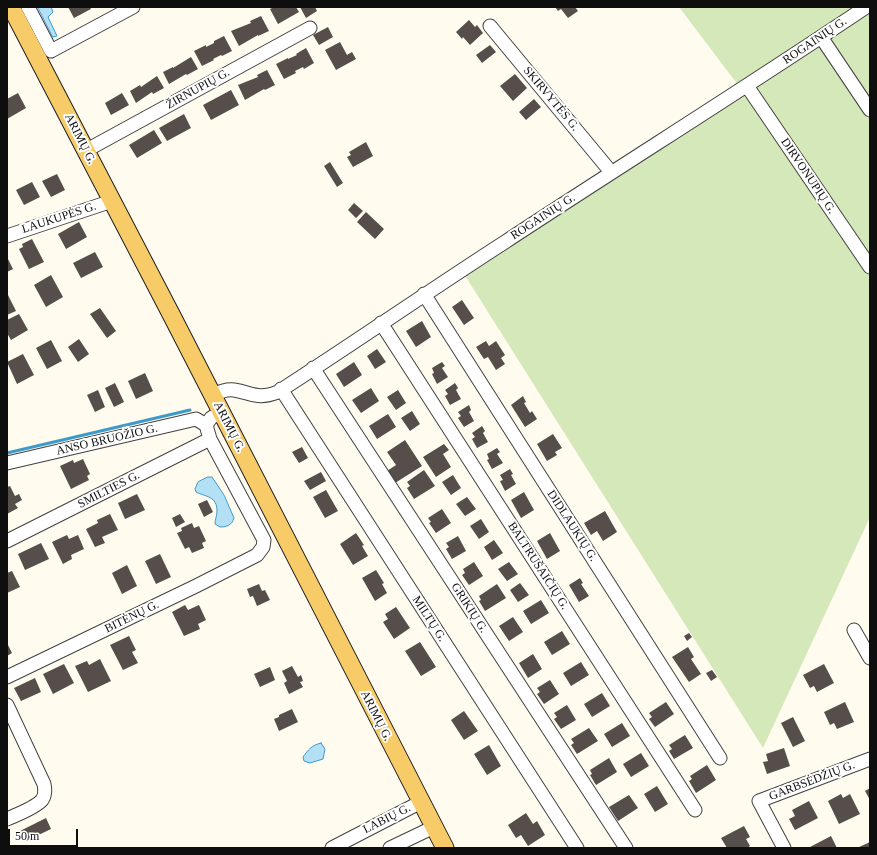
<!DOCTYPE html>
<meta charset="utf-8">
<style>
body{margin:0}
#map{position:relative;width:877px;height:855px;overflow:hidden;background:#fffbef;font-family:Georgia,serif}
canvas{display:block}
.frame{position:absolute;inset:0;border:8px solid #0e0e0e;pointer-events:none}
.scale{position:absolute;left:8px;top:829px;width:70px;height:18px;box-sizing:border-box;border:2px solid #0e0e0e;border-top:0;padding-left:5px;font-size:12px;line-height:14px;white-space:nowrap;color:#0e0e0e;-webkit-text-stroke:3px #fff;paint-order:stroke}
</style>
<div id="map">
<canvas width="877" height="855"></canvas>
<div class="frame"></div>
<div class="scale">50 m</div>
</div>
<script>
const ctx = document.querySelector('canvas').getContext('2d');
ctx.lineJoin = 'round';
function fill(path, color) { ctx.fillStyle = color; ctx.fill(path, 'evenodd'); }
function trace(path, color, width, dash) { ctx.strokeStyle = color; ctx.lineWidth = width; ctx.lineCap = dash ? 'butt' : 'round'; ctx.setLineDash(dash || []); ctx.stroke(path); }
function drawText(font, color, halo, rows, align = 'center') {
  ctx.font = font + ' Georgia,serif'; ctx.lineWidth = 4; ctx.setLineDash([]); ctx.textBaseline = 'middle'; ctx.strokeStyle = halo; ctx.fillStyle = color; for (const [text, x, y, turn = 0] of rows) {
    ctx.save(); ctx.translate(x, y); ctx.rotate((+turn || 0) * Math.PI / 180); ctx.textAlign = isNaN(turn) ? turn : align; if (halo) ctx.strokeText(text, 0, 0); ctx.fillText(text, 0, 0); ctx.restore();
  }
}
fill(new Path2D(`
 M679,7H856L738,85Z
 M870,8V517L763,748L464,274Z`), '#d4e8b9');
const water = new Path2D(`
 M38,7H51L53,12L48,17L57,36L53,37Z
 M208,477H212L224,495L234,518C232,525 227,527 220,527L215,524C215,519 217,516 217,511C217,496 206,497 196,492L195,489L198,482Z
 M321,743L325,749L323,759L310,763L304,761L303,757C308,750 312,745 321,743Z`);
fill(water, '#b4e0f5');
trace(water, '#3d9acb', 1);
trace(new Path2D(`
 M7,453L190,410`), '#3d9acb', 3);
fill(new Path2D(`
 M68,7H90L91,9L74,18Z
 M274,7H296L299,12L278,24L270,9Z
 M300,7H315L317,11L306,18Z
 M555,7H575L578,11L568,18L561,9L558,11Z
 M261,16L269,31L258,36V35L239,46L231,31L251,23L250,21Z
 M469,20L475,27L477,25L483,33L470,45L463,37L462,39L456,32Z
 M328,27L333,37L319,45L313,35Z
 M224,36L232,51L222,56L221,55L213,59L214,60L202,66L194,51L206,45V47L214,43V41Z
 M340,42L347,55L352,52L356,59L336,70L325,50Z
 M490,45L496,52L482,63L476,55Z
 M306,48L314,63L304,69L303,67L295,71L296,73L284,79L276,64L288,58V59L297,55L296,54Z
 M191,57L198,69L187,75L186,74L169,84L163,72L173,67V68Z
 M267,70L275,85L265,90L264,89L245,100L238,85L258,77L257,75Z
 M515,74L527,88L513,101L500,86Z
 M157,76L164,88L153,94L152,92L136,103L130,91L140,85L141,87Z
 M231,90L239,105L211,120L203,105Z
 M18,93L26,108L7,119V99Z
 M122,93L129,105L111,115L105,103Z
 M534,99L541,107L526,120L519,112Z
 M184,114L191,128L167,141L159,128Z
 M154,130L162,143L137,158L129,145Z
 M366,142L373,156L353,167L347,157L351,155L349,152Z
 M330,162L343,183L337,187L324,166Z
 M57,174L65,190L51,197L42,181Z
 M32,182L40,197L24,205L16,190Z
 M354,203L363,211L356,218L348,210Z
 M366,212L384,229L375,239L357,222Z
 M79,222L87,237L66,249L58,234Z
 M32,239L44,262L29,269L19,249L23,247L22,244Z
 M95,252L103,267L81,278L73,263Z
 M7,257L13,269L7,272Z
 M51,275L63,297L46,307L34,285Z
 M7,293L16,311L7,315Z
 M462,300L474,318L464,325L452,307Z
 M100,308L116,331L107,338L90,314Z
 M19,314L28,330L11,340L7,333V320Z
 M422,321L431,337L416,347L406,331Z
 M79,339L89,354L78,362L68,347Z
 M51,340L62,361L47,369L36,348Z
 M486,341L489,346L496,341L505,355L501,358L505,364L496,370L488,357L484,359L476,347Z
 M377,349L386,362L375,369L367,356Z
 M23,354L34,375L17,384L7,362Z
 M354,362L362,375L344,387L336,374Z
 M442,362L445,366L442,368L448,377L437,384L432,374L434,373L432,368Z
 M145,373L153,391L136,399L128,381Z
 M115,383L124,402L114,407L105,388Z
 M455,383L458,388L456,390L461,399L450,405L445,396L448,394L445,390Z
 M371,388L379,401L361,413L352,400Z
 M98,390L105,407L95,412L87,395Z
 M398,390L406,403L396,410L387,397Z
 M523,396L526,402L524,403L530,413L532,411L537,419L525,427L511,405Z
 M469,405L471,410L469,412L474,421L464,427L458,418L461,416L458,412Z
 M412,411L420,424L410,431L401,418Z
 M388,414L396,427L377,439L369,426Z
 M482,426L485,431L483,433L488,442L477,448L472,439L475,437L472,433Z
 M553,434L562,448L555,452L557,455L547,461L537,444Z
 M405,440L422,466L395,483L387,471L396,465L387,452Z
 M444,444L449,450L443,454L451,467L436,477L423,457Z
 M302,447L308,458L299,463L292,452Z
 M497,448L500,452L497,454L503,463L492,469L487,460L489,459L487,454Z
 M83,459L90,474L87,476L89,480L71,489L60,466L73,460L74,463Z
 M510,469L513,474L511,475L516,484L505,491L500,481L503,480L500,475Z
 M424,470L435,486L414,499L407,488L410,486L407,482Z
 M321,472L326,481L310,490L304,481Z
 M453,475L461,488L451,495L442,482Z
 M10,486L15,496L19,494L22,500L15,504L18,508L7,514V487Z
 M326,490L338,511L325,518L313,497Z
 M524,492L534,510L521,518L511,500Z
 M137,494L145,510L125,519L118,503Z
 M467,497L476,509L465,516L456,504Z
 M207,500L213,512L204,517L198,504Z
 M442,509L451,523L436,533L429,523L431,522L428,518Z
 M605,511L617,532L603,541L597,531L591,535L584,523Z
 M110,514L118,530L102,537L105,543L95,547L86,529L98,523L97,520Z
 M180,514L185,522L176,527L172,518Z
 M481,519L489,532L479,539L470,526Z
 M192,523L194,528L199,526L206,541L202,543L204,548L192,553L189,547L185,549L177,533L182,531L181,528Z
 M356,533L364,545L362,546L368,556L353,565L340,544Z
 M550,533L560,551L547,559L537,541Z
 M67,535L69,539L78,535L84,549L71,555L72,559L63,564L52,542Z
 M458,536L466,551L452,559L446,549L449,547L446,543Z
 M494,540L503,553L492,560L484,547Z
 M41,543L49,559L25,570L18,554Z
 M160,554L171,577L156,584L145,561Z
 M474,562L483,576L469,585L462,575L465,573L463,569Z
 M509,562L518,574L507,581L498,569Z
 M127,565L137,586L122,594L112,573Z
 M376,570L384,583L382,584L387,593L375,601L362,578Z
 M12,571L20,587L7,593V573Z
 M580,578L583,583L581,584L589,596L579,602L569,585Z
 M520,583L529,595L518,602L510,590Z
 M259,584L262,591L265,590L270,600L257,606L253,596L250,597L247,589Z
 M497,584L506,598L485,611L479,601L481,600L479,596Z
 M541,600L549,613L531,624L523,611Z
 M185,605L188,610L199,605L206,620L198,624L200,629L184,636L172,612Z
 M396,607L410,628L394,639L383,622L388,619L385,614Z
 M513,617L523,632L509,641L499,626Z
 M562,631L570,644L552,655L544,642Z
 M689,633L692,637L687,641L684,636Z
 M129,636L136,650L132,652L138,663L123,670L110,645Z
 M420,642L436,667L421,676L405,651Z
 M7,643L12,653L7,656Z
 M688,647L694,657L691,659L701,674L689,682L672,657Z
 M533,654L542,669L528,678L519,663Z
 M100,659L111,681L88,692L75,666L87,661L89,665Z
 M581,662L589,675L571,686L563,673Z
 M64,664L74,683L53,694L43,674Z
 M824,664L834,683L817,692L814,686L810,688L803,675Z
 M292,666L298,677L301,675L303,681L300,682L303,687L289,694L284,683L287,681L282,671Z
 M270,667L275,680L260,687L254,674Z
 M712,670L717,677L711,681L706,673Z
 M35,678L41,692L21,701L14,688Z
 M550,680L559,694L544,704L537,694L540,692L537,688Z
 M602,693L610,706L592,717L584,704Z
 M666,702L674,714L655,727L649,719L652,717L649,713Z
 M845,702L854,722L837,729L834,723L830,725L824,712Z
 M567,705L576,720L561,729L554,719L557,717L554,713Z
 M292,709L298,722L279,731L274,719L279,717V715Z
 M464,711L478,731L464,740L451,720Z
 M793,717L805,741L793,747L781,723Z
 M622,723L630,736L612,747L604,734Z
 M589,728L598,741L577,754L571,745L574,743L571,739Z
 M685,735L693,748L674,759L669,751L672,749L669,745Z
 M489,745L501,766L487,775L474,754Z
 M784,748L790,766L767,774L763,762L768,761L766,754Z
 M641,753L649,766L631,777L623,764Z
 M609,758L617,772L596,785L590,775L592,774L590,770Z
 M707,765L716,780L696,793L689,781L692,779L690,776Z
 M657,786L668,804L655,812L644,794Z
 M870,788V800L865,791Z
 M841,794L843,798L850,794L860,814L839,824L828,801Z
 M629,795L638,808L618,821L609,807Z
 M809,801L818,818L795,830L789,819L795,816L792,810Z
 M526,813L533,824L537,821L545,835L528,846L521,835L516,838L508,825Z
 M46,818L51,829L26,841L20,831Z
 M744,826L750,837L746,839L750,846L747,848H727L721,838Z
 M831,836L837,848H811L810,847Z
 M870,842V848H857Z`), '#564e4a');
const minor = new Path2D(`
 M28,7L51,51L133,7
 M490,26L611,172
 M821,37L870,110
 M747,86L870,267
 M85,151L310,28
 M7,236L112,201
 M424,294L720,758
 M381,323L695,810
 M313,368L626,848
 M281,389L577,848
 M213,395C219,392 227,389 234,390C253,393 257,400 278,392C354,343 429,291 505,242C625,163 747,87 866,7
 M7,463L196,419L206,425
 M7,541L210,439
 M854,630L870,658
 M7,677L196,586L257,555L263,547L264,540L210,439L206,425L211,418L221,412
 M7,705L44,784C45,789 45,796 42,800C35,808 16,815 7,819
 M332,848L421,802
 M390,848L434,827
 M784,848L759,801L870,759`);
const major = new Path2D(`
 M11,7L173,318L445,848`);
trace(minor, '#414141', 15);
trace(major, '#1f1f1f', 19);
trace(minor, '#fff', 13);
trace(major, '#f6cb68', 17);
drawText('12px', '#0e0e0e', '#fff', [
 ["ROGAINIŲ G.",815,41,-34],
 ["ŽIRNUPIŲ G.",198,89,-29],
 ["SKIRVYTĖS G.",551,99,50],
 ["ARIMŲ G.",80,139,63],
 ["DIRVONUPIŲ G.",808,176,56],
 ["ROGAINIŲ G.",543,217,-33],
 ["LAUKUPĖS G.",59,218,-18],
 ["ARIMŲ G.",229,427,63],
 ["ANSO BRUOŽIO G.",107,440,-13],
 ["SMILTIES G.",109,490,-27],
 ["DIDLAUKIŲ G.",572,526,57],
 ["BALTRUŠAIČIŲ G.",538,566,57],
 ["GRIKIŲ G.",469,608,57],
 ["BITĖNŲ G.",132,617,-26],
 ["MILTŲ G.",429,619,57],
 ["ARIMŲ G.",376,716,63],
 ["GARBSĖDŽIŲ G.",812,781,-21],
 ["LABIŲ G.",387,819,-27]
]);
</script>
